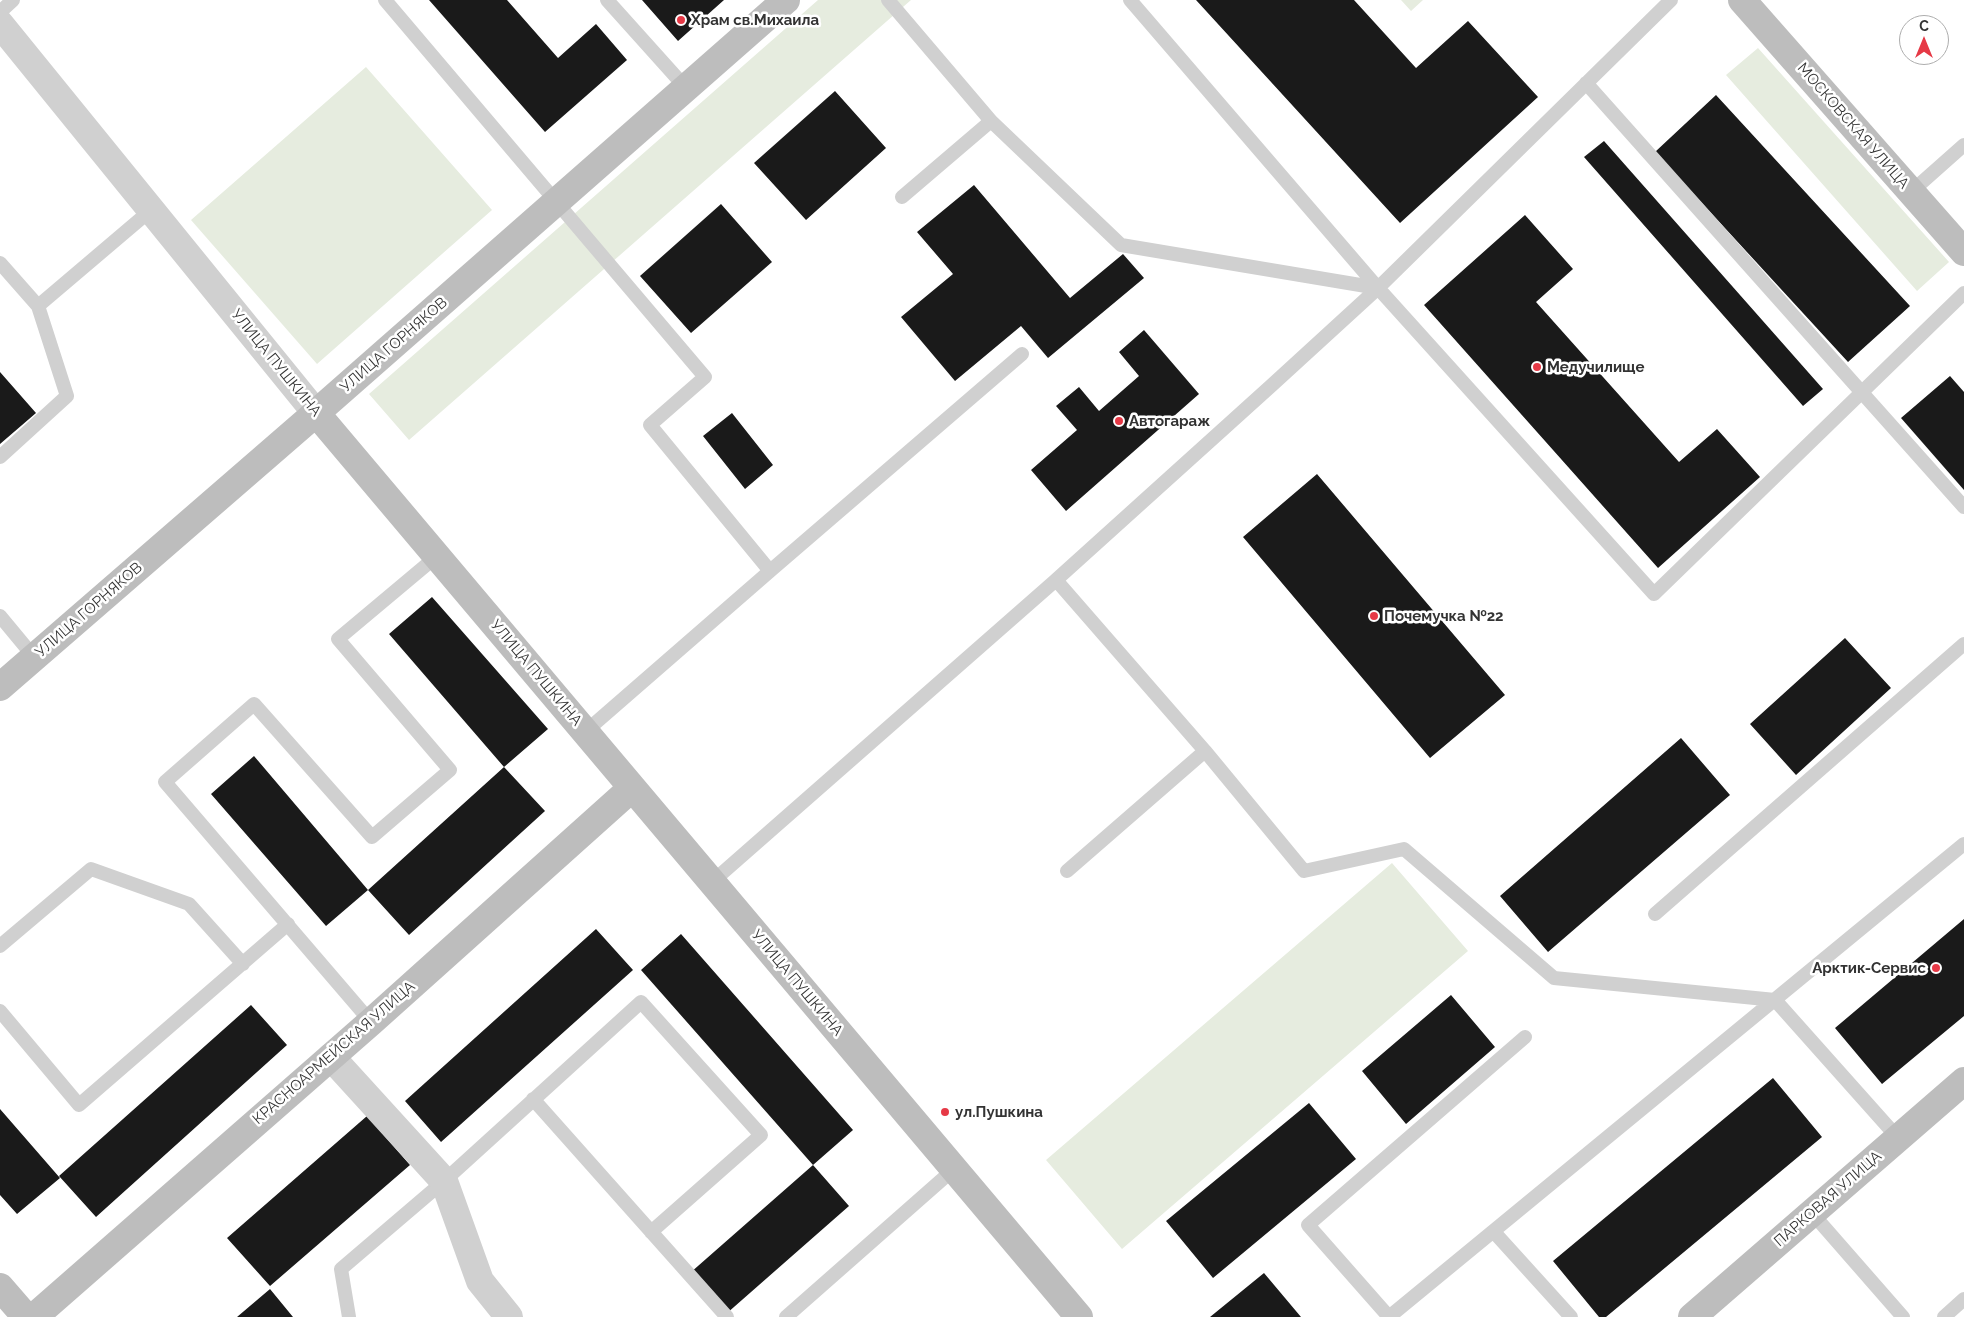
<!DOCTYPE html>
<meta charset="utf-8">
<style>
body{margin:0}
#map{position:relative;width:1964px;height:1317px;overflow:hidden;background:#fff;font-family:Raleway,sans-serif}
canvas{display:block}
.north{position:absolute;left:1899px;top:15px;width:50px;height:50px;box-sizing:border-box;background:#fff;border:1px solid #adadad;border-radius:50%;rotate:0deg;font-size:14px;font-weight:700;line-height:20px;text-align:center;color:#333}
.north::after{content:'';display:block;margin:auto;width:18px;height:22px;background:#e63946;clip-path:polygon(50% 0,100% 100%,50% 72%,0 100%)}
</style>
<div id="map">
<canvas width="1964" height="1317"></canvas>
<div class="north">С</div>
</div>
<script>
const ctx = document.querySelector('canvas').getContext('2d');
ctx.lineJoin = 'round';
function fill(path, color) { ctx.fillStyle = color; ctx.fill(path, 'evenodd'); }
function trace(path, color, width, dash) { ctx.strokeStyle = color; ctx.lineWidth = width; ctx.lineCap = dash ? 'butt' : 'round'; ctx.setLineDash(dash || []); ctx.stroke(path); }
function drawText(font, color, halo, rows, align = 'center') {
  ctx.font = font + ' Raleway,sans-serif'; ctx.lineWidth = 5; ctx.setLineDash([]); ctx.textBaseline = 'middle'; ctx.strokeStyle = halo; ctx.fillStyle = color; for (const [text, x, y, turn = 0] of rows) {
    ctx.save(); ctx.translate(x, y); ctx.rotate((+turn || 0) * Math.PI / 180); ctx.textAlign = isNaN(turn) ? turn : align; if (halo) ctx.strokeText(text, 0, 0); ctx.fillText(text, 0, 0); ctx.restore();
  }
}
fill(new Path2D(`
 M818,0H911L409,440L369,394Z
 M1401,0H1423L1411,11Z
 M1758,48L1949,262L1917,291L1726,75Z
 M366,67L492,210L317,364L191,220Z
 M1392,863L1468,951L1122,1249L1046,1160Z`), '#e6ecdf');
fill(new Path2D(`
 M429,0H507L558,58L596,24L627,60L545,132Z
 M642,0H724L678,41Z
 M1196,0H1354L1416,68L1468,21L1538,97L1400,223Z
 M835,91L886,148L806,220L754,163Z
 M1716,95L1910,306L1848,362L1655,152Z
 M1604,141L1823,389L1803,406L1584,157Z
 M974,185L1070,298L1123,254L1144,278L1048,358L1021,326L955,381L901,317L953,274L917,232Z
 M721,204L772,262L691,333L640,276Z
 M1525,215L1573,269L1536,302L1679,462L1717,429L1760,477L1658,568L1424,305Z
 M1144,330L1199,394L1066,511L1031,470L1077,430L1056,406L1079,387L1099,411L1139,376L1119,352Z
 M0,372L36,413L0,444Z
 M1950,376L1964,392V490L1901,418Z
 M732,413L773,465L745,489L703,436Z
 M1317,474L1505,695L1430,758L1243,537Z
 M432,597L548,729L504,767L389,634Z
 M1845,638L1891,688L1796,775L1750,724Z
 M1681,738L1730,795L1548,952L1500,896Z
 M254,756L368,890L326,926L211,794Z
 M504,767L545,811L409,935L368,890Z
 M1964,919V1016L1882,1084L1835,1028Z
 M596,929L633,970L441,1142L405,1101Z
 M681,934L853,1130L813,1165L641,970Z
 M1451,995L1495,1047L1406,1124L1362,1071Z
 M251,1005L287,1045L96,1217L59,1176Z
 M1773,1078L1822,1137L1606,1317H1599L1553,1261Z
 M1309,1103L1356,1159L1213,1278L1166,1221Z
 M0,1109L60,1178L17,1214L0,1195Z
 M367,1116L410,1165L270,1286L227,1238Z
 M813,1165L849,1206L726,1314L690,1273Z
 M1264,1273L1301,1317H1210Z
 M270,1289L293,1317H237Z`), '#1a1a1a');
trace(new Path2D(`
 M385,0L705,377L650,425L770,571L585,732
 M607,0L686,88
 M888,0L991,121L1121,245L1378,288L1671,0
 M1130,0L1378,288L1654,594L1964,293
 M0,12L13,0
 M1586,83L1964,507
 M1911,192L1964,145
 M902,197L991,121
 M0,263L38,306L151,210
 M0,457L67,396L38,306
 M770,571L1022,354
 M1056,580L1272,385L1378,288
 M0,616L34,657
 M1067,871L1205,751
 M712,882L1056,580L1205,751L1304,871L1404,849L1554,978L1775,1000L1898,1138
 M1655,914L1964,644
 M0,946L91,869L189,904L243,964
 M0,1011L79,1105L288,924
 M371,1022L165,782L254,704L372,837L450,770L338,639L437,556
 M1525,1037L1308,1225L1389,1317L1964,844
 M533,1099L727,1317
 M1812,1213L1903,1317
 M1494,1232L1571,1317
 M349,1317L341,1269L444,1181L641,1002L761,1135L651,1232
 M786,1317L954,1169
 M1944,1317L1964,1299`), '#d0d0d0', 14);
trace(new Path2D(`
 M0,24L316,413
 M331,1057L444,1181L480,1281L509,1317`), '#d0d0d0', 28);
trace(new Path2D(`
 M1742,0L1964,252
 M316,413L1079,1317
 M0,687L316,413L786,0
 M0,1287L26,1317
 M34,1317L371,1022L632,788
 M1692,1317L1964,1081`), '#bdbdbd', 28);
for (const [x, y, r, color] of [
 [681,20,5,"#e63946"],
 [1537,367,5,"#e63946"],
 [1119,421,5,"#e63946"],
 [1374,616,5,"#e63946"],
 [1936,968,5,"#e63946"],
 [945,1112,5,"#e63946"]
]) { const dot = new Path2D(); dot.arc(x, y, r, 0, 2 * Math.PI); ctx.fillStyle = color; ctx.fill(dot); trace(dot, '#fff', 2); }
drawText('bold 15px', '#333', '#fff', [
 ["Храм св.Михаила",691,20],
 ["Медучилище",1547,367],
 ["Автогараж",1129,421],
 ["Почемучка №22",1384,616],
 ["Арктик-Сервис",1926,968,"right"],
 ["ул.Пушкина",955,1112]
], 'left');
drawText('15px', '#333', '#fff', [
 ["МОСКОВСКАЯ УЛИЦА",1853,126,49],
 ["УЛИЦА ГОРНЯКОВ",394,345,-41],
 ["УЛИЦА ПУШКИНА",276,363,51],
 ["УЛИЦА ГОРНЯКОВ",89,610,-41],
 ["УЛИЦА ПУШКИНА",536,673,50],
 ["УЛИЦА ПУШКИНА",797,983,50],
 ["КРАСНОАРМЕЙСКАЯ УЛИЦА",334,1053,-41],
 ["ПАРКОВАЯ УЛИЦА",1828,1199,-41]
]);
</script>
